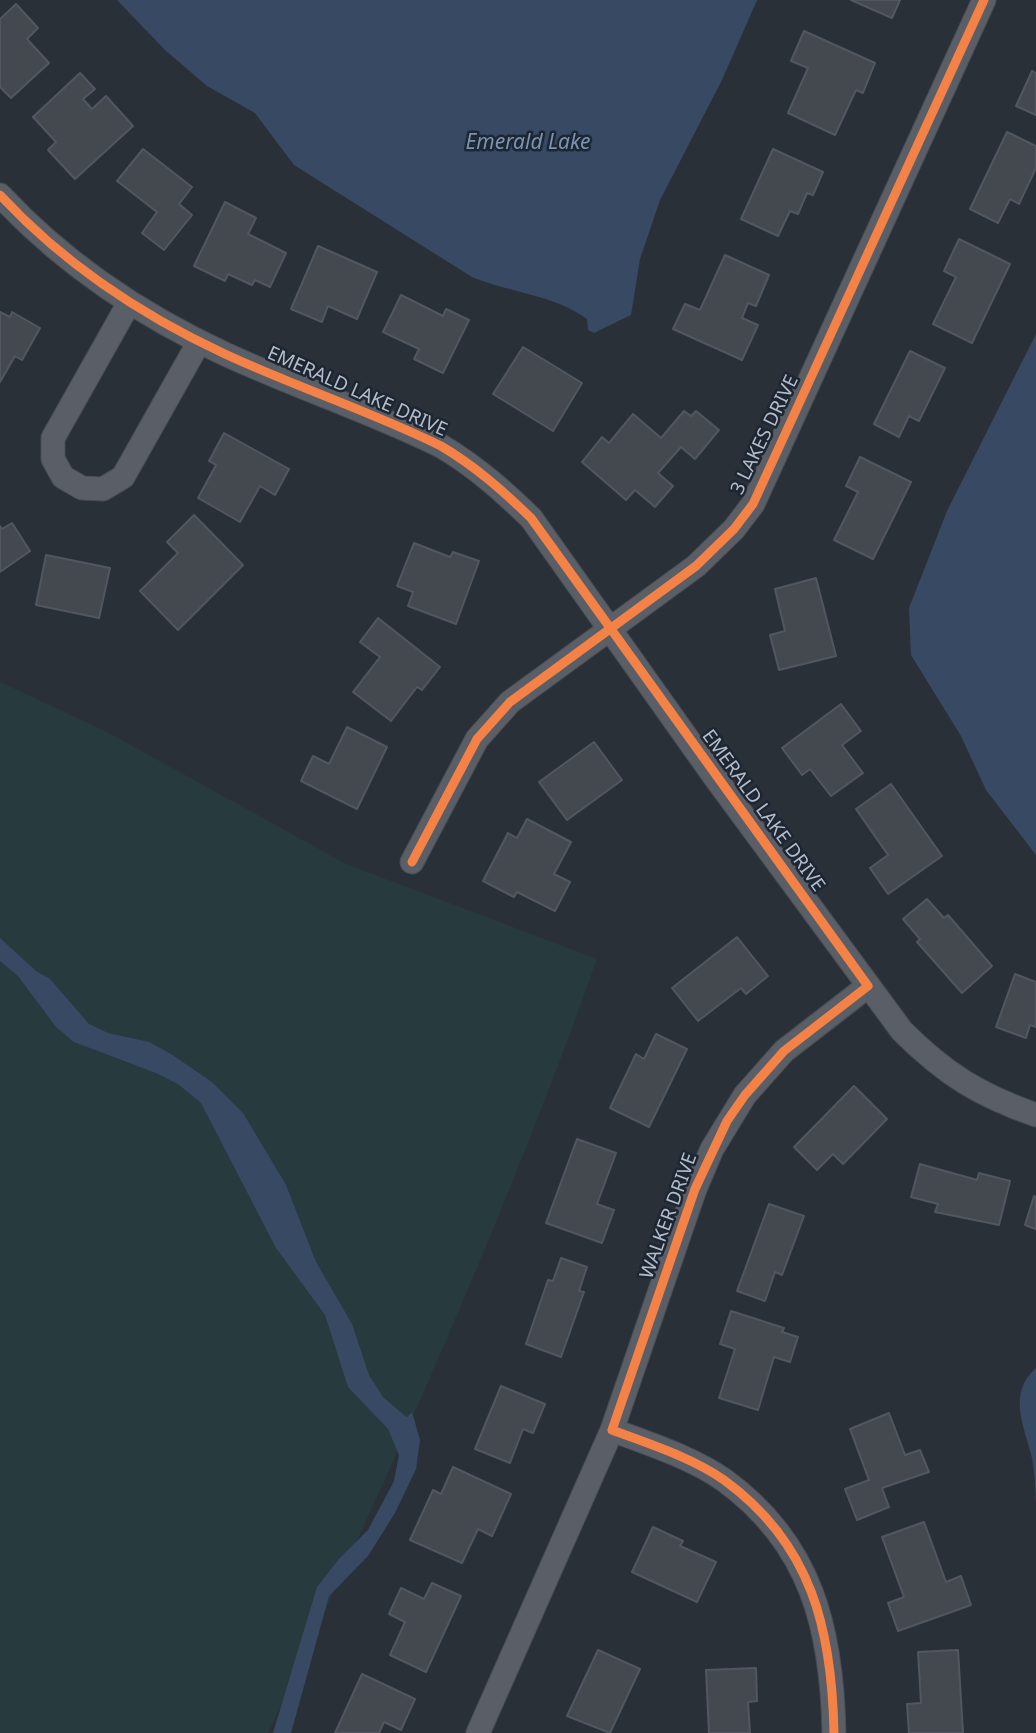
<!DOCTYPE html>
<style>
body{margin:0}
canvas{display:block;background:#2a3038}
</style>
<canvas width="1036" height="1733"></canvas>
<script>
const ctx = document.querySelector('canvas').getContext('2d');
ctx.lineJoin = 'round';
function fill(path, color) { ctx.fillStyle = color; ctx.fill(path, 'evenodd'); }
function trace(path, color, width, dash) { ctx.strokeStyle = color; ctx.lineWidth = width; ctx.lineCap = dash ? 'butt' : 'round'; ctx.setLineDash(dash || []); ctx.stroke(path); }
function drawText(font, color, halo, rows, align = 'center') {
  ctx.font = font + ' "Noto Sans",sans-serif'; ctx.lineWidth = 5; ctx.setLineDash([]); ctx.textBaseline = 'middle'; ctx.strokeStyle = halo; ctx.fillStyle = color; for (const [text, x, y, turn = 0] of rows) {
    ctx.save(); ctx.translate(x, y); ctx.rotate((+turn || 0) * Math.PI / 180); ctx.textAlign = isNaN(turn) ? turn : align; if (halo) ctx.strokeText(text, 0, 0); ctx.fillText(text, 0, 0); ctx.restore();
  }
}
fill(new Path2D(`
 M0,682L107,732L346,864L597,959C503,1224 387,1479 268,1733H0Z`), '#273a3e');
fill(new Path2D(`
 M117,0H757L722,80L660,200L640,259L631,315L594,333L588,330L587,319C553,294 510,293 472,277L294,165L255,113L207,86L165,50Z
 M1036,334V855L986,790L961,736L911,655L909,608L947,511Z
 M0,938L36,971L50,979L89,1024L108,1033L149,1042L171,1054L212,1082L243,1113L286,1185L316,1262L352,1324L369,1375L383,1397L404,1415L407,1417L412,1412L420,1440L416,1469L395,1513L368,1556L329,1596L291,1733H273L317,1587L338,1560L368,1530L394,1481L399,1455L388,1429L348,1387L325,1315L276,1248L201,1103L178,1084L156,1073L74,1042L56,1027L18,976L0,961Z
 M1036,1368V1503C1035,1487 1035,1469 1031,1454C1023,1423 1008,1393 1036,1368Z`), '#384963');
const building = new Path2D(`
 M851,0H900L892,18Z
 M16,4L38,28L27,39L49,63L11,98L0,87V19Z
 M804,31L875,63L863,93L856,90L835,135L788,113L808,68L791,61Z
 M1032,71L1036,73V115L1016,106Z
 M80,73L95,89L83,99L92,109L106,96L133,126L75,179L48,150L56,142L33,117Z
 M1007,132L1036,146V168L1019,204L1010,199L998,223L970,209Z
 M143,149L192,187L179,204L192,215L164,250L142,233L157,212L117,181Z
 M773,149L823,172L813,195L807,193L798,214L790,211L778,236L741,219Z
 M225,202L256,218L248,234L286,253L270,287L255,280L252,285L228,274L225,281L194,266Z
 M959,239L1010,264L972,343L933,324L956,277L944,271Z
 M318,246L377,272L357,319L328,306L322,322L291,309Z
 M725,255L769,275L756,306L748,303L742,318L758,325L742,360L673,329L685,304L700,310Z
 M401,295L443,316L446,309L469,320L443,373L414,359L419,349L383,332Z
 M0,312L10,317L12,312L40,328L22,360L15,356L0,382Z
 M523,347L582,383L553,431L493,394Z
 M910,351L945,368L919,421L909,416L899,437L874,424Z
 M684,411L691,416L696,411L719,430L695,459L681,447L658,473L673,486L655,507L635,490L626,500L582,462L602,437L609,443L633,414L661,438Z
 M224,433L289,469L275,495L260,486L240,522L198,498L216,465L209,461Z
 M860,457L911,482L873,559L834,540L858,492L846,486Z
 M194,515L243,565L178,630L140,591L178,553L167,542Z
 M12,523L30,551L0,572V526L2,529Z
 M414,543L450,557L453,552L479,561L456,624L408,606L413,592L397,586Z
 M46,555L110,568L99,618L36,605Z
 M816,578L836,656L779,670L770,635L785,631L775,589Z
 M378,618L440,667L422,690L417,687L391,721L353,692L380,657L360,642Z
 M841,704L861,731L842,745L863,773L831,796L810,769L802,775L782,748Z
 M347,727L387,747L357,809L301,781L313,756L329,764Z
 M594,742L622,780L567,820L539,782Z
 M891,784L942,856L888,894L870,868L888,855L856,809Z
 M527,819L571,842L554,874L570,882L555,911L517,892L514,897L483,881L508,833L517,838Z
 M927,899L944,918L948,915L992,966L962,993L917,942L920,939L903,919Z
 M737,937L768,976L746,994L741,988L698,1021L672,988Z
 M1015,974L1036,982V1027L1030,1025L1026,1038L996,1027Z
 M656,1034L687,1049L649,1127L610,1108L636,1054L644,1059Z
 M854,1086L887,1119L843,1164L833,1154L817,1170L794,1147Z
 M577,1139L616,1153L597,1204L614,1210L602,1243L546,1223Z
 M920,1164L977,1180L979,1173L1010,1181L999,1225L935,1212L938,1204L911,1197Z
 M1034,1196L1036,1197V1229L1025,1225Z
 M769,1204L804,1216L782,1275L775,1272L765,1301L737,1291Z
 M561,1258L587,1267L579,1291L584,1292L561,1357L526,1344L548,1280L553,1281Z
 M731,1311L784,1328L782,1332L798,1337L790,1362L774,1357L758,1410L719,1398L735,1349L720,1344Z
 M501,1386L545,1404L533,1433L523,1429L510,1463L475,1449Z
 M889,1413L905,1455L920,1450L929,1472L882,1488L889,1507L857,1520L845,1489L869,1480L850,1429Z
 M453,1467L511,1494L492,1536L478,1529L462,1563L410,1540L433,1490L441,1494Z
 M924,1522L946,1582L961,1576L971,1605L898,1631L888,1603L904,1597L882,1537Z
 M653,1527L683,1541L680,1546L716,1562L697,1602L632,1572Z
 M432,1583L461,1596L426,1672L390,1655L405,1622L389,1614L401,1588L424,1599Z
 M598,1650L640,1669L610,1733L567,1716Z
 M958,1650L963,1733H909L907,1704L921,1703L918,1652Z
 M756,1668L757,1701L748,1702L750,1733H709L706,1670Z
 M362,1674L415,1699L401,1730L384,1722L379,1733H335Z`);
fill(building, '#444950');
trace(building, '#52575f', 2);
const street = new Path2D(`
 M0,195C63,263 141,315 225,354C296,387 370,411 441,446C475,466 502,490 531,518L714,776L902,1031C945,1074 979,1095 1036,1115
 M129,303L53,438V459L63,477L82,488L103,489L123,477L199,342
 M412,862L477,739L510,702L696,566L734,529L753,504L984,0
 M612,1430C649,1444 691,1457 724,1480C812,1544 832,1630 834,1733
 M478,1733L612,1430L695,1189L712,1149L745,1095L784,1051L868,986`);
trace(street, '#484c53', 25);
trace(street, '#5a5e66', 23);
trace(new Path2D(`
 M0,195C63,263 141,315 225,354C296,387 370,411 441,446C475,466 502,490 531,518L868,986L784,1051L745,1095L727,1121L695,1189L612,1430C649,1444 691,1457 724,1480C812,1544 832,1630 834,1733
 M412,862L477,739L510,702L696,566L734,529L753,504L984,0`), '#f48246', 9);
drawText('19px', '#b4bcc9', '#1d2633', [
 ["EMERALD LAKE DRIVE",357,392,24],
 ["3 LAKES DRIVE",765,435,-64],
 ["EMERALD LAKE DRIVE",763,811,54],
 ["WALKER DRIVE",669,1216,-70]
]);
drawText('italic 21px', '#7c92b1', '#1d2633', [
 ["Emerald Lake",528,143]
]);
</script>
